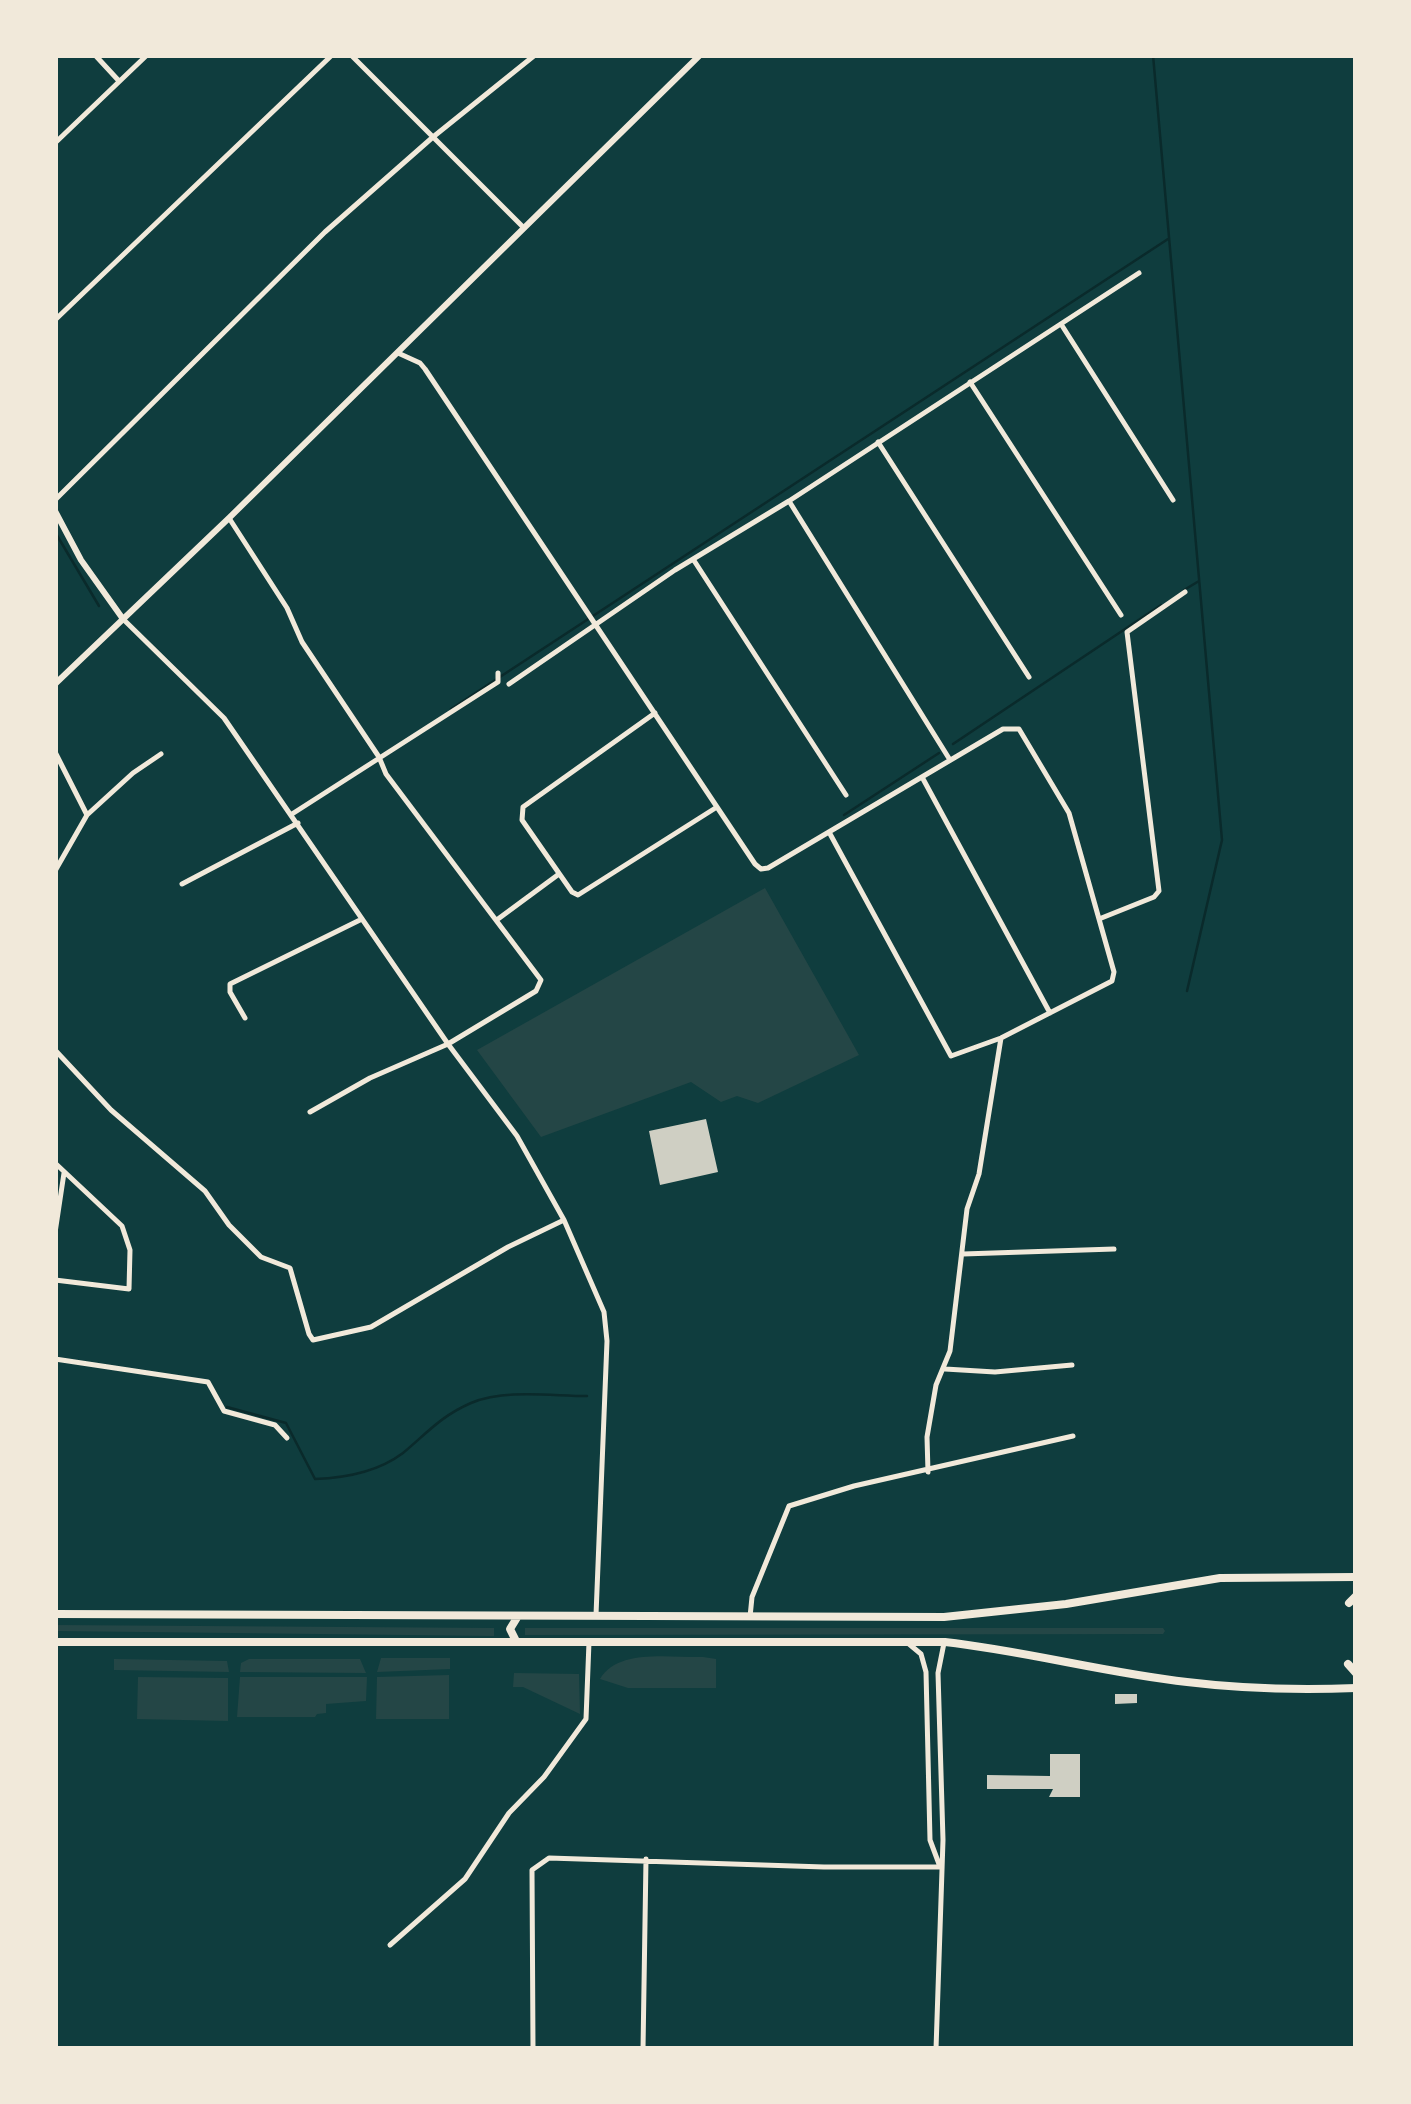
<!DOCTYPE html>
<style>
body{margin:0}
#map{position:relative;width:1411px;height:2104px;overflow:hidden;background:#0f3d3e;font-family:"Alegreya Sans",sans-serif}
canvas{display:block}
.frame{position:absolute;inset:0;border:58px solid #f1e9da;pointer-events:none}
</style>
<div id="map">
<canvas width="1411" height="2104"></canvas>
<div class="frame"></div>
</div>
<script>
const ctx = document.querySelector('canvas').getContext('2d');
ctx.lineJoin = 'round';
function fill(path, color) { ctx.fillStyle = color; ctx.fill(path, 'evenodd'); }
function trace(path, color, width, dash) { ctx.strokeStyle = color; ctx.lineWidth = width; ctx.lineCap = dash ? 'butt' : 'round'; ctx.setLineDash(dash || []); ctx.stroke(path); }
fill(new Path2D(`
 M765,888L859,1055L758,1103L737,1096L721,1102L691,1082L541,1137L477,1050Z
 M55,1625L494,1628V1636L55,1631Z
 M525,1628H1163L1165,1631L1163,1634L525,1635Z
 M703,1657L716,1659V1688H628L600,1679C618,1648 671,1658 703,1657Z
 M381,1658H450V1669L377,1672Z
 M114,1659L227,1661L229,1672L114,1670Z
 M249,1659H360L366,1673L240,1672L241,1663Z
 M514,1673L579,1674L580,1714L523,1687H513Z
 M449,1675V1719H376L377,1677Z
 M138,1677L228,1678V1721L137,1719Z
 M240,1677H367L366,1701L326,1704V1713L317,1714L315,1717H237Z`), '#244646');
trace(new Path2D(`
 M1153,55L1222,840L1187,991
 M55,532L99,606
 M1184,590L1199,581
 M451,709L1168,239
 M953,744L1161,605
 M844,815L939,753
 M227,1407L286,1423L315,1479C345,1478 379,1471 403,1453C427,1433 441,1416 471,1403C505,1389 551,1396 587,1396`), '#0a2a2b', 2.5);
fill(new Path2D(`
 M706,1119L718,1172L660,1185L649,1131Z
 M1115,1694H1137V1703L1115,1704Z
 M1050,1754H1080V1797H1049L1053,1789H987V1775L1050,1776Z`), '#cfcfc3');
trace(new Path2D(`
 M95,55L119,81
 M351,55L522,226
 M55,143L147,55
 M55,320L332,55
 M1061,324L1173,500
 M398,353L420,363L425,369L755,864L761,869L768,868L1003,729H1019L1069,813L1114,972L1112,981L1001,1038L951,1056L829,832
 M970,382L1121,615
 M878,442L1029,677
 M55,500L325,232L433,137L535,55
 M789,501L950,760
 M229,518L287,608L302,642L379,757L386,774L541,980L536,991L448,1044L370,1078L310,1112
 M693,559L846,795
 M123,619L224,718L448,1044L517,1136L564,1220L604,1312L607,1341L596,1615
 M509,684L675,570L789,501L1139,273
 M655,713L523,807L522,820L572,892L578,895L717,807
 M55,752L87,815
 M922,777L1050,1013
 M292,814L498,682V673
 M55,871L87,815L133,773L161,754
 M182,884L298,823
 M498,919L559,874
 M1099,919L1154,897L1159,891L1127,632L1185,592
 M245,1018L230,992V984L362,919
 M55,1050L111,1110L205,1191L229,1225L261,1257L290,1268L309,1334L313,1340L371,1327L508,1247L564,1220
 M55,1163L122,1226L130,1250L129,1289L55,1280
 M55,1233L64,1173
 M963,1254L1114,1249
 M55,1359L208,1382L224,1411L275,1425L287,1438
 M945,1369L995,1372L1072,1365
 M928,1472L927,1437L936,1385L950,1351L967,1209L979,1174L1001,1038
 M750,1617L752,1597L789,1506L854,1486L1073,1436
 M909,1644L921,1654L926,1672L930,1840L939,1864
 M390,1945L465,1879L509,1813L544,1777L586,1719L589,1642
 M533,2049L532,1870L549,1858L824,1867H940
 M643,2049L646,1859
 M936,2049L943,1840L938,1673L944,1643`), '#f1e9da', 5);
trace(new Path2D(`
 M55,511L81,560L123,619
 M55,684L229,518L700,55`), '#f1e9da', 6);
trace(new Path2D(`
 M1349,1603L1356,1596
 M55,1614L944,1617L1066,1604L1220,1578L1356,1577
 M516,1641L510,1629L518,1616
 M55,1642H945C1026,1651 1106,1673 1187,1682C1243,1689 1300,1690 1356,1688
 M1348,1664L1356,1673`), '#f1e9da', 8);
</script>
